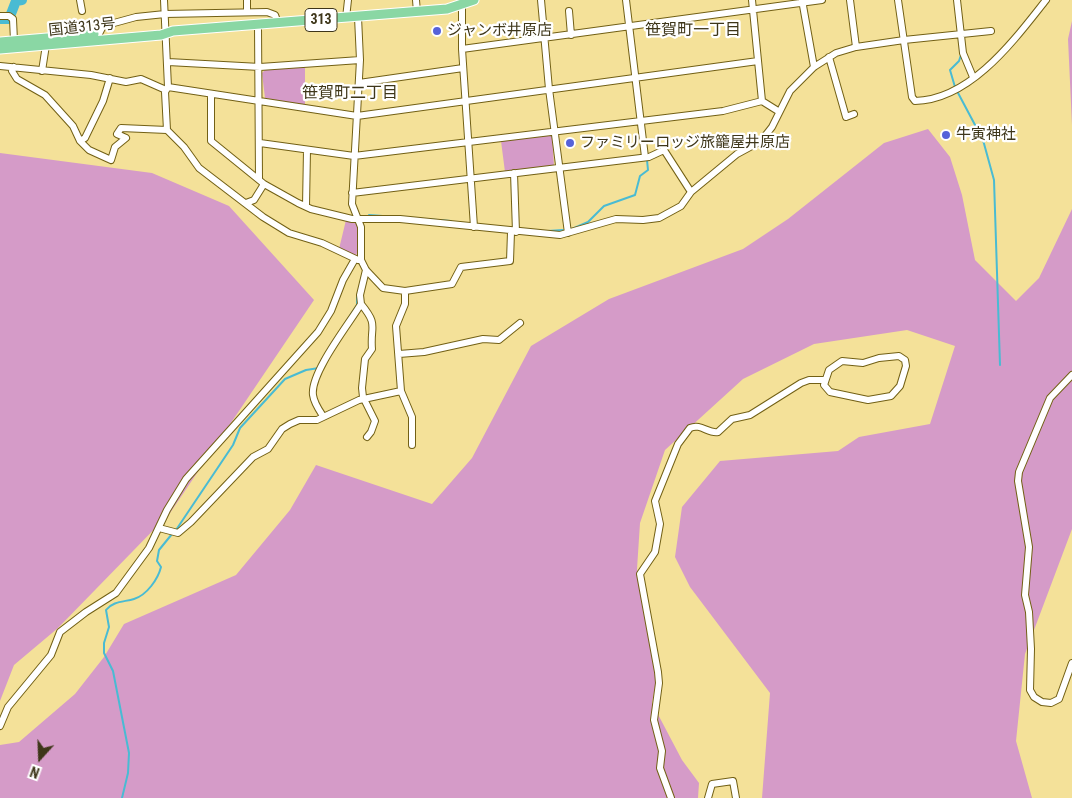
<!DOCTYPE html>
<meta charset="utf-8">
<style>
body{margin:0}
#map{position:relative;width:1072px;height:798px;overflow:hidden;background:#f4e199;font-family:"Roboto Condensed",sans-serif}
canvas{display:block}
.north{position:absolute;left:15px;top:733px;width:50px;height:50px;-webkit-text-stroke:4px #fff;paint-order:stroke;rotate:200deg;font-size:14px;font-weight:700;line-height:20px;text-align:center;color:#3e3619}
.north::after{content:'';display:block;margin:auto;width:18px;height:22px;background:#3e3619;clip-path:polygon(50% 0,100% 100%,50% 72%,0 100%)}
</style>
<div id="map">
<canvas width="1072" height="798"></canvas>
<div class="north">N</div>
</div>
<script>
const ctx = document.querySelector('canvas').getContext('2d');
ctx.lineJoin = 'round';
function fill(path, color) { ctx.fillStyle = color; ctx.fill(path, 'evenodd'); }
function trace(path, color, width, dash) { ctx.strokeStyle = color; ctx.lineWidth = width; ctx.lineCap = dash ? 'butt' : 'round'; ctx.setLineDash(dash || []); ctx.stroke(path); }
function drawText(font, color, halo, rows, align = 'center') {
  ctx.font = font + ' "Roboto Condensed","Noto Sans JP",sans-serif'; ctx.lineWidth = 4.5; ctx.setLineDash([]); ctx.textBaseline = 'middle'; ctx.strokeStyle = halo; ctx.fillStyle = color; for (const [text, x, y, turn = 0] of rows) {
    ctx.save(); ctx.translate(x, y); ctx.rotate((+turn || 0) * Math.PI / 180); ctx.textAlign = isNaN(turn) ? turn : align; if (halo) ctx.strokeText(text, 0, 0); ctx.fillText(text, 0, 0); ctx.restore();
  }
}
fill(new Path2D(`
 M1072,21V125L1068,39Z
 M305,66V105L265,98L262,73L265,70Z
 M928,129L950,157L962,195L975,260L1016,301L1039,278L1072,209V529L1025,654L1016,741L1032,798H762L770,693L690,587L675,557L682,507L720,461L838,451L859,437L930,424L955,346L907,330L814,344L743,379L665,450L640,523L637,569L656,681L652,703L682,760L699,783L698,798H0V745L19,742L75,694L104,657L124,624L236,575L290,510L316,465L432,504L472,458L531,346L609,299L743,249L788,219L884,143Z
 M549,134L552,135L554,166L505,172L501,141Z
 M0,153L152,173L229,206L314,300L170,513L58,628L14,665L0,701Z
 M346,220L357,224L358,248L356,257L339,249Z`), '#d59bc8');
trace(new Path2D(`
 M955,87L950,70L959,61L961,55
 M957,91L983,140L994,180L1000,365
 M369,215L451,221
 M572,229L588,222L604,206L635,195L640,176L648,170L647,160
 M548,231L563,230
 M346,322L357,305V297
 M176,530L233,445L240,428L285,379L306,370L319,368
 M122,798L128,773L129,753L113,671L104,653V643L109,627L106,610C113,601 124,602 134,599C147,595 158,579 161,567L157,561L159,550L172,534`), '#49bbd3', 2);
trace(new Path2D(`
 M0,19H9L16,1L22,0`), '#49bbd3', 10);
const minor = new Path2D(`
 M80,0L82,11
 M164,0L168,87L165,92L167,130L184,147L199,168L263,217L289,233L322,243L358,260
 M416,0L417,12
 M541,0L549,89L568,233
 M626,0L645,157
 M752,0L762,101
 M802,0L814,67
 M850,0L856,47
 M898,0L912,97L915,101C971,100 1015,39 1046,0
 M957,0L963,53L973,77
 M462,5V49L474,227
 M569,11L571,35
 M247,12V0
 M0,16H9L13,19L14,41
 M358,17L360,60L352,204L361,227V260L366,270L383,288L405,291L452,284L461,267L510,261L511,232
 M346,18L348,0
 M258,25L259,179
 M99,34L103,26L136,17L165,14L267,12L275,15L278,23
 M462,49L822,0
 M829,57L846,117L854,114
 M168,62L260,67L360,60
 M0,66L91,75L126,82L141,79L166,90
 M14,67L12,71L17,79L45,95L73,126L80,141L89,150L111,160L115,147L126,138L117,134L121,128L167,130
 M42,71L46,45
 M359,83L463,68
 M168,87L357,116L758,61
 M211,95V141L264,184L298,203L311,209L352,219H400L560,235L616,219L643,220L659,218L681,206L691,192L737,154L761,141L772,127L790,91L814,67L836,53L856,47L904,40L991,31
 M80,141L85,138L103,101L110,78
 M260,143L354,156L723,111L762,101L778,111
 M514,173L516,232
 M352,193L649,157L664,150L691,192
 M246,203L254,200L264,184
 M306,206L307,150
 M405,291V304L396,326L401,391L412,417V445
 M361,304C379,326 370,325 372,349L365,359L362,388L363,397L375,421L371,432L367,437
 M399,354L424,352L483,339L499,340L520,323
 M899,356L905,360L906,366L900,386L891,396L868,400L830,392L824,385L829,370L842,361L863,363L879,358Z
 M1072,375L1050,398L1019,472L1018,481L1029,547L1025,595L1029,612L1031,649L1030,690L1034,697L1042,702L1051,703L1059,699L1072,663
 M323,416C319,410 314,403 313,395C310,373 349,324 361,304L360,295L366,270
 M159,528L178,533L191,522L253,457L268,449L282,429L290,424L299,420H317L359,400L401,391
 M0,726L8,707L51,655L60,632L86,612L116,593L149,548L167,510L186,479L318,332L331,311L343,280L355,259
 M671,798L660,768L662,751L654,720L659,683L658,672L640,574L655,552L660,524L655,501L678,444L690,428C701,423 708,434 718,432L732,419L750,415L801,383L809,380H824
 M708,798L712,784L733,781L736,798`);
const highway = new Path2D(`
 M0,42L94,34
 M0,49L161,35L173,31L447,9L474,0`);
trace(minor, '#726015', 8);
trace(highway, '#fff', 11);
trace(minor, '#fff', 6);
trace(highway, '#8ad7a4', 9);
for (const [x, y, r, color] of [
 [437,31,5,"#5662d9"],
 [946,135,5,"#5662d9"],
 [570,143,5,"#5662d9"]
]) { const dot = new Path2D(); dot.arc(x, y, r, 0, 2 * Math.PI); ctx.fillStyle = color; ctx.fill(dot); trace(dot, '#fff', 2); }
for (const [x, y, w] of [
 [321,20,32]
]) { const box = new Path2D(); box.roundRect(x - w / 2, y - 11.5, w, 23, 4); ctx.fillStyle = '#fff'; ctx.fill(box); trace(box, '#3e3619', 1); }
drawText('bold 14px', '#3e3619', null, [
 ["313",321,20]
]);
drawText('15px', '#3e3619', '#fff', [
 ["国道313号",82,28,-6]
]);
drawText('15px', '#3e3619', '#fff', [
 ["ジャンボ井原店",447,31],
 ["牛寅神社",956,135],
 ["ファミリーロッジ旅籠屋井原店",580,143]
], 'left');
drawText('16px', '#3e3619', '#fff', [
 ["笹賀町一丁目",693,31],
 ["笹賀町二丁目",350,94]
]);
</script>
